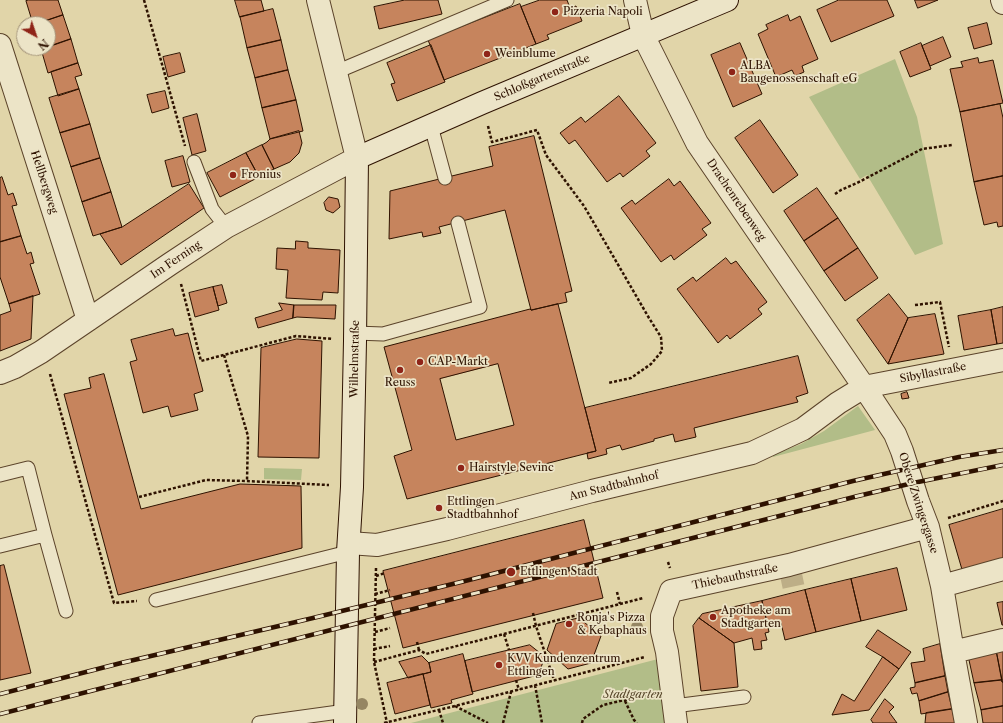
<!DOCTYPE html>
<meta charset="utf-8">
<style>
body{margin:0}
#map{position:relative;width:1003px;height:723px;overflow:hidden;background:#e1d5a9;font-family:"Libre Caslon Text",serif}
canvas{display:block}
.north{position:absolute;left:16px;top:16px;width:40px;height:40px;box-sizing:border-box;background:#ece4c7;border:1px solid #a09077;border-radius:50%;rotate:140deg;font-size:11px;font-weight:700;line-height:16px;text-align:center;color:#2e1200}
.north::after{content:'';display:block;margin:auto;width:14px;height:18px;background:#8f2418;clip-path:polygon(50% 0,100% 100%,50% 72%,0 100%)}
</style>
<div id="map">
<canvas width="1003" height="723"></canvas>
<div class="north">N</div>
</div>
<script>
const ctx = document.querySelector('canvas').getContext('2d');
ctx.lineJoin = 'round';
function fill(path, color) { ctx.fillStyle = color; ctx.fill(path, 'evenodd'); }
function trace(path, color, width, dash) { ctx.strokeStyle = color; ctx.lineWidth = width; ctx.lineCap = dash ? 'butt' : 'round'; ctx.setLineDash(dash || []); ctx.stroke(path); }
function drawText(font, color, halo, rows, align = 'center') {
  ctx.font = font + ' "Libre Caslon Text",serif'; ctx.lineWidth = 3.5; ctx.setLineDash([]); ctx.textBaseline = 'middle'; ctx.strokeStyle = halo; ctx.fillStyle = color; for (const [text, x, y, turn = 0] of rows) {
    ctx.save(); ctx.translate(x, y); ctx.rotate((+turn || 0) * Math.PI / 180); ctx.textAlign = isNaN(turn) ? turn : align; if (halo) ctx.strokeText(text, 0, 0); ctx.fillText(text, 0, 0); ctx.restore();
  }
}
fill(new Path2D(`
 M895,59L917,117L943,244L915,255L867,175L860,179L809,97Z
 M858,406L875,430L773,457V455L801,444L824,431Z
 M264,468L302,469L301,480L264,479Z
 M658,659L665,723H411Z`), '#b2bd88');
const building = new Path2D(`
 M29,0H58L63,15L36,24H33L26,1Z
 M235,0H261L264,11L240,17Z
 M405,0H438L442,14L379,29L374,7Z
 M540,0H567L570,8L576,6L582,21L547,35L549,39L536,44L521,7Z
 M839,0H887L894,16L831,42L817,10Z
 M915,0H938L918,8Z
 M520,4L536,44L444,80L428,40Z
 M273,9L281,40L247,48L240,17Z
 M63,15L71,39L48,47V24H36Z
 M788,15L790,21L800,16L818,59L802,66L804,72L795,76L792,70L776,77L758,34L768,29L766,25Z
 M987,23L992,44L974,49L968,28Z
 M943,37L951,57L930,66L922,46Z
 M71,39L78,63L48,73L41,49L48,48V47Z
 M281,40L288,70L255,78L247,48Z
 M740,43L762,94L733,107L711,55Z
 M921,43L931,69L910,77L900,52Z
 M431,45L445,82L397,101L391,84L395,83L387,63Z
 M180,53L185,72L168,77L163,57Z
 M978,58L979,63L993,60L1003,103L960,112L950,69L963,67L961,62Z
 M78,63L82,75L75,77L79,89L58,96L51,72Z
 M288,70L296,100L262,108L255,78Z
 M79,89L90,124L60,133L49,98Z
 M165,91L169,108L152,113L147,95Z
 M619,96L656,143L646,151L650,156L623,177L620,173L607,182L575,140L569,144L560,133L581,117L585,122Z
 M296,100L303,131L270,139L262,108Z
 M1000,104L1003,118V176L974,182L960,112Z
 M197,114L206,151L192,155L183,118Z
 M760,120L798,175L773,193L735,138Z
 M90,124L100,158L71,167L60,133Z
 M299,131L302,143L299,153L290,162L274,169L262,145L267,142L270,139Z
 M534,136L572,291L565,293L567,302L531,310L505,210L439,227L441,233L423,237L422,232L389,239L390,191L493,166L489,147Z
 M262,145L274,169L259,177L246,153Z
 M246,153L259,177L220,197L207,173Z
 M183,156L190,182L172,187L165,161Z
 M100,158L111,192L82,202L71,167Z
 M1003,176V226L998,227L997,222L984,225L974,182Z
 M2,177L8,195L13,193L17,205L12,206L21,236L0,242V178Z
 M669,179L674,186L680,181L711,223L702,229L707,235L674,260L671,255L661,262L621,208L632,200L635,204Z
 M189,184L204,208L121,265L100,234L122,227Z
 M817,188L838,218L804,241L784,211Z
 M111,192L122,227L93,236L82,202Z
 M329,197L338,199L340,207L333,213L326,210L324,203Z
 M838,218L858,248L824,271L804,241Z
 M21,236L27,254L31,252L34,263L30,264L40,294L9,304L0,277V242Z
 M296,241L308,242V248L340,250L338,293L323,292L322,300L286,298L288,270L276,269L277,248L295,249Z
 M858,248L878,278L845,301L824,271Z
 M726,258L731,264L736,261L767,302L758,309L762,314L730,339L727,335L718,343L677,289L693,277L696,281Z
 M222,285L227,303L218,306L213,287Z
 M213,287L219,310L195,317L189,293Z
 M889,294L908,318L888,364L857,320Z
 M33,296L31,339L0,351V315L11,311L9,304Z
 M279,303L294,305L293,318L258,328L255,318L282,310Z
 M558,304L596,451L407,499L394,456L412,450L384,347L530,309L531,310ZM498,364L514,425L456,440L440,379Z
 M294,305H336L335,319L297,317L293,318Z
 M1003,307V343L997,344L991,310Z
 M991,310L997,344L964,350L958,316Z
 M935,314L944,354L888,364L908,318Z
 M173,329L175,336L188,333L203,391L194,394L198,410L171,417L168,406L143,413L130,362L137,360L131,340Z
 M297,339L322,341L319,458L258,457L261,348Z
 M798,356L808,393L796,397L798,402L694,428L696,437L675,442L673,434L654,439V441L622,450L620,445L606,449L607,454L588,459L587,453L596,451L585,408Z
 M104,374L141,509L240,484L301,486L302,548L118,595L64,394L91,388L89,378Z
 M907,392L909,398L902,399L901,394Z
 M1003,509V561L963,573L949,525Z
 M584,520L603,598L403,648L383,571Z
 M4,565L31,673L0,680V566Z
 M897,568L907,610L861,621L851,579Z
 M851,579L861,621L816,632L805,590Z
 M805,590L816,632L785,640L781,623L768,626L762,601Z
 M762,601L769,632L765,633L767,640L761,641L762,649L754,650L752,638L734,643L699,618L702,614Z
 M1003,602V625H1002L997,603Z
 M579,618L601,636L591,663L568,669L547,650L556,624Z
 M699,618L734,643L738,687L701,691L693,626Z
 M878,630L911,652L899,669L883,657L866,647Z
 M940,644L945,676L915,683L911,663L925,661L923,649Z
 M530,645L545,657L538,675L472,692L465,661Z
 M1003,648V682H1002L996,650Z
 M996,650L1002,680L974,683L969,660Z
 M463,654L473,694L451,700L452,703L431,708L423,674L431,672L429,663Z
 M422,656L429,663L431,672L408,678L399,662Z
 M883,657L899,669L869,710L832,715L842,694L854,701Z
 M423,674L430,705L395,714L387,683Z
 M945,676L948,692L919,701L917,693L912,694L910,688L915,687V683Z
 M1002,680V682H1003V706L981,710L974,683Z
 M948,692L952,709L921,714L919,701Z
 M885,699L894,707L889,712L897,723H873L871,720Z
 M1003,706V723H983L981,710Z
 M952,709L955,723H925L926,713Z`);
fill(building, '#c6845d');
trace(building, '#2e1200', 1);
trace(new Path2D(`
 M789,565L794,589`), '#bdae87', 22, [22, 11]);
const lane = new Path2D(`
 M336,72L507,0
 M431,126L445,178
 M194,162L212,209L226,227
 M355,333L383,334L480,307L458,223
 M0,475L28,468L45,535
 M0,546L45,535L66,611
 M156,600L348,552
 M674,706L744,697
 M259,723L346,711`);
const street = new Path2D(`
 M635,0L643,35L697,143L864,387L895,434L902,451L918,501L928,527L942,586L953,652L966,723
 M1002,0L1003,3
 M0,45L88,320
 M0,373L15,367L41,352L88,320L170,264L226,227L357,158L318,0
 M349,543L377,545L447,529L592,491L752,453L803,429L838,403L864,387L1003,360
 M942,586L1003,569
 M953,652L1003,640
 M676,723L667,652L662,631V616L671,591L789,565L928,527`);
const secondary = new Path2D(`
 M345,723L348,552L352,487L355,341L357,158L482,103L727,0`);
trace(lane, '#5b432a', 15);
trace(street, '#5b432a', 24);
trace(secondary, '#2e1200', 24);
trace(new Path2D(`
 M144,0L185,146
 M488,126L492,142L537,130L546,155L584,206L649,318L661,337L662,351L651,364L631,378L608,383
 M835,194L841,190L857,183L922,149L952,145
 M181,284L201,361L296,336L333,339
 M915,305L940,302L949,347
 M224,355L248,436L247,481
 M50,374L114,603L137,601
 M139,497L206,480L247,481L329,485
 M948,518L1003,501
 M668,562L670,568
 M376,568L374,662L387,723
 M376,576L385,573
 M617,592L620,604
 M375,594L390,590
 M533,613L536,626L554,680
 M375,632L390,628
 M504,634L509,650
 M417,642L419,650
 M374,649L390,646
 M374,662L419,650L426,654L643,598
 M516,680L519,690
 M535,685L542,723
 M625,701L634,720L637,723
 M455,706L488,723
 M439,710L443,723
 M384,723L455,706L645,657
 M503,723L511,692
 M582,723L583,719L603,705L650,694`), '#2e1200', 2.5, [3, 2]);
trace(lane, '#ece4c7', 13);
trace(street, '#ece4c7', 22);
trace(secondary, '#ece4c7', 22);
const rail = new Path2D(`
 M0,694L121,663L313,618L465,581L853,481L959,457L1003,450
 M0,714L858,496L913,483L1003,465`);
trace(rail, '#2e1200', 4.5);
trace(rail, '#ece4c7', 3, [9]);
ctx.fillStyle = '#958663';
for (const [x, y] of [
 [637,627],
 [362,704]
]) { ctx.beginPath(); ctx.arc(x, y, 6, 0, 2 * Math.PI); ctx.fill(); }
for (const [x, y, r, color] of [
 [555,12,4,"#8f2418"],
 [487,54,4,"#8f2418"],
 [732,72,4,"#8f2418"],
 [233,175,4,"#8f2418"],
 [420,362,4,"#8f2418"],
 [400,370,4,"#8f2418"],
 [461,468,4,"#8f2418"],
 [439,508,4,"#8f2418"],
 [511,572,5,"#8f2418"],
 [713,617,4,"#8f2418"],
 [569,624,4,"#8f2418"],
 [499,665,4,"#8f2418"]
]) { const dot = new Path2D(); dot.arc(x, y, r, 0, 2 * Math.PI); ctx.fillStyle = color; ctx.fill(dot); trace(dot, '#ece4c7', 1.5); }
drawText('11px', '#2e1200', '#ece4c7', [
 ["Pizzeria Napoli",563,12],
 ["Weinblume",495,54],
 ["ALBA",740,66],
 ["Baugenossenschaft eG",740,79],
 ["Fronius",241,175],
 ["CAP-Markt",428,362],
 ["Reuss",400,383,"center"],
 ["Hairstyle Sevinc",469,468],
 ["Ettlingen",447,502],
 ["Stadtbahnhof",447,515],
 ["Ettlingen Stadt",520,572],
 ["Apotheke am",721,611],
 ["Stadtgarten",721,624],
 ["Ronja's Pizza",577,618],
 ["& Kebaphaus",577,631],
 ["KVV Kundenzentrum",507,659],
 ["Ettlingen",507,672]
], 'left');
drawText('11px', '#2e1200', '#ece4c7', [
 ["Schloßgartenstraße",542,78,-23],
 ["Hellbergweg",44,182,72],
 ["Drachenrebenweg",736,200,56],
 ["Im Ferning",176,260,-34],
 ["Wilhelmstraße",355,359,-89],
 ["Sibyllastraße",933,373,-11],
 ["Am Stadtbahnhof",614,486,-14],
 ["Obere Zwingergasse",918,503,72],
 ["Thiebauthstraße",735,577,-12]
]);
drawText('italic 11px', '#564529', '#ece4c7', [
 ["Stadtgarten",633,695]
]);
</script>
